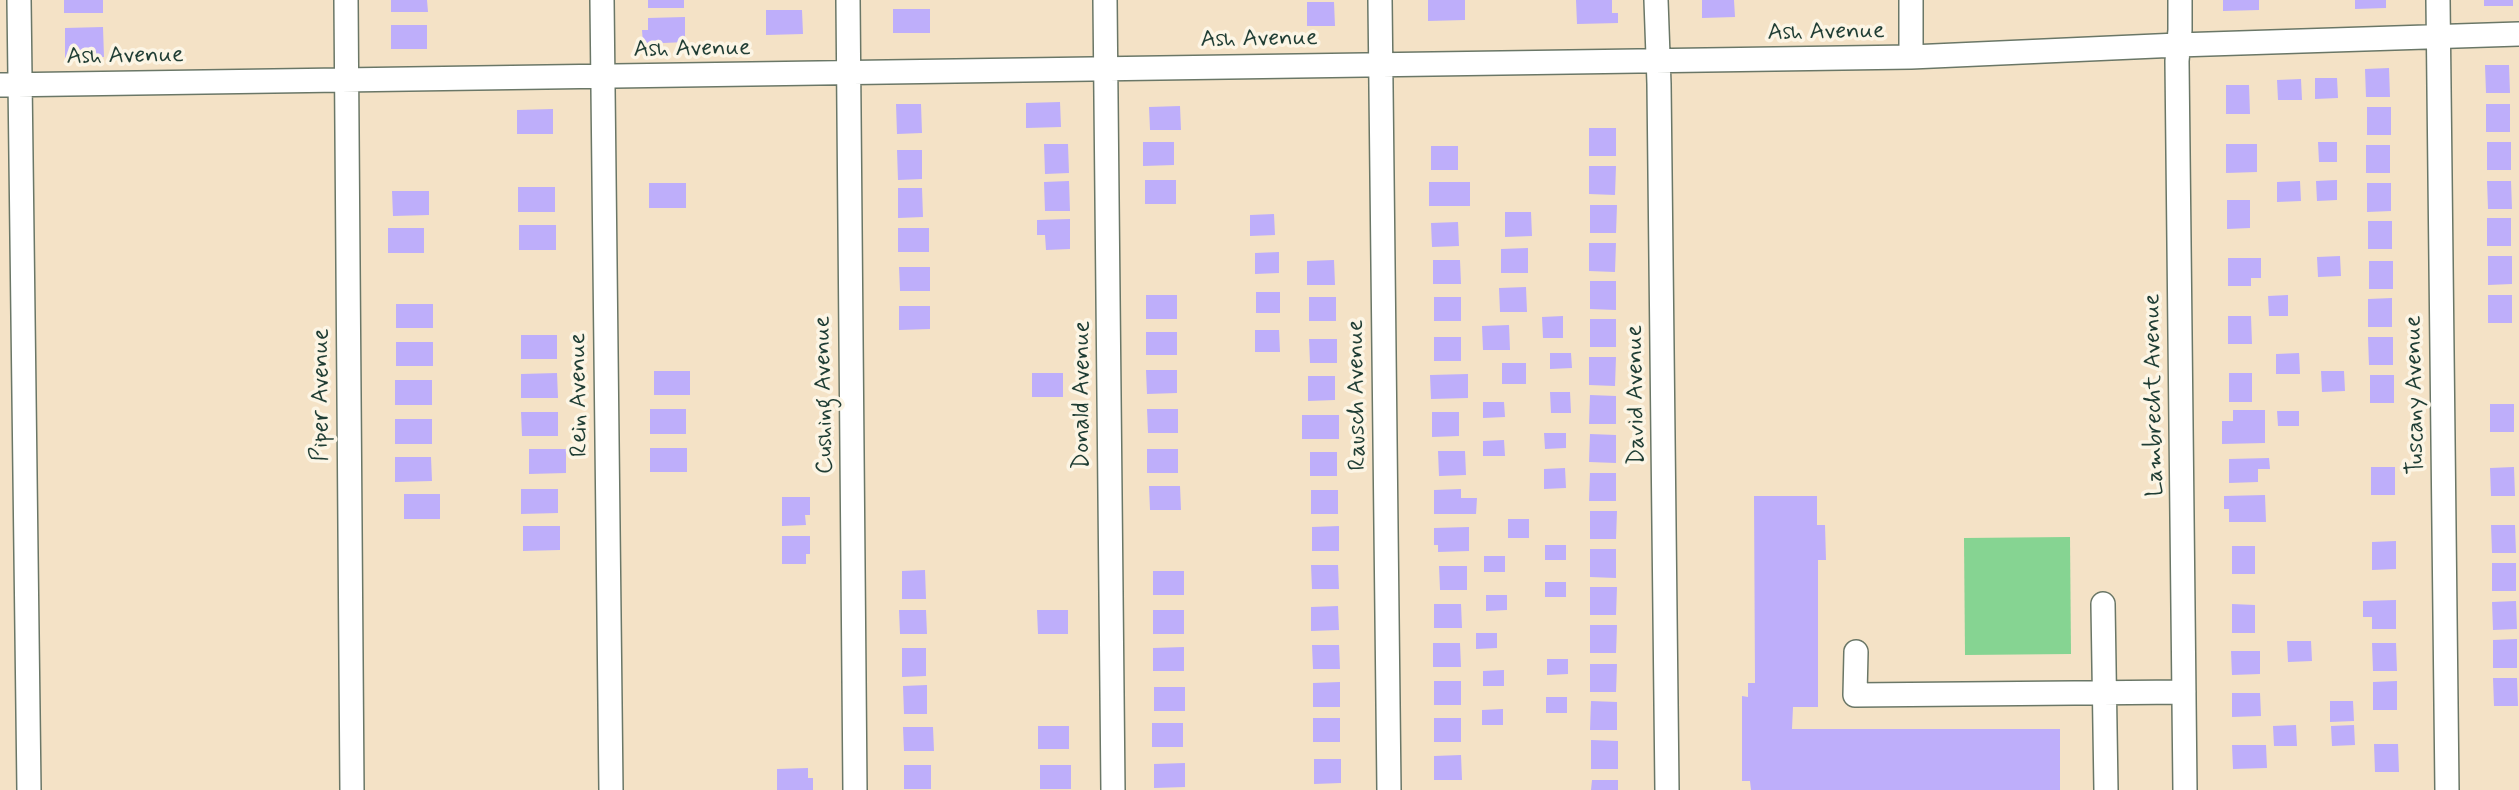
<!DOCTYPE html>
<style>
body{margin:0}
canvas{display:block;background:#f4e2c6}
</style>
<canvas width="2519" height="790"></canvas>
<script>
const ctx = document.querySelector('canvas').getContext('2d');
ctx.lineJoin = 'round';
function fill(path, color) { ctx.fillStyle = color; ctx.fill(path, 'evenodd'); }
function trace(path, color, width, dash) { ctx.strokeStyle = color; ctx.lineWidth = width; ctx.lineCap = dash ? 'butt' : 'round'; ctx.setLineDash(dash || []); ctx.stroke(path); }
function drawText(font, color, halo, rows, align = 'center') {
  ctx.font = font + ' Mynerve,sans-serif'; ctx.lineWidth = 7; ctx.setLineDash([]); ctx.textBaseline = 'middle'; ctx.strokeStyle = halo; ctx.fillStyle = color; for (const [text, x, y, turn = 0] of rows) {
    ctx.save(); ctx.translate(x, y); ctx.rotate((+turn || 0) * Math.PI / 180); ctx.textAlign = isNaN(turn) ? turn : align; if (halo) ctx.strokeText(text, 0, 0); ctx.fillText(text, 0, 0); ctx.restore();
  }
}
fill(new Path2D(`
 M2070,537L2071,654L1965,655L1964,538Z`), '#86d492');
fill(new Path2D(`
 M64,0H103V13H64Z
 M391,0H427L428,12H391Z
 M648,0H684V8H648Z
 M1428,0H1465V20L1428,21Z
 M1576,0H1612V13H1618V23L1577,24Z
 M1702,0H1734L1735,17L1702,18Z
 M2223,0H2259V10L2223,11Z
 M2355,0H2386V8L2355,9Z
 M2484,0H2513V6H2484Z
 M1307,2H1334L1335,26H1307Z
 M893,9H930V33H893Z
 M766,10H802L803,34L766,35Z
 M685,17V42L643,44L642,30H648V18Z
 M391,25H427V49H391Z
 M103,27L104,57L65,58V28Z
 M2485,65H2509L2510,93H2486Z
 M2389,68L2390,97H2366L2365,69Z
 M2315,78H2337L2338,98L2315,99Z
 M2301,79L2302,100H2278L2277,80Z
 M2226,85H2249L2250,114H2226Z
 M1060,102L1061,127L1026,128V103Z
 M896,104H921L922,133L897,134Z
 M2486,104H2510V132H2486Z
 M1180,106L1181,130H1150L1149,107Z
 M2367,107H2391V135H2367Z
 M553,109V134H517V110Z
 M1589,128H1616V156H1589Z
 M1143,142H1174V165L1143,166Z
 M2318,142H2337V162H2319Z
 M2487,142H2511V170H2487Z
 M1044,144H1068L1069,173L1045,174Z
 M2226,144H2257V172L2226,173Z
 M2366,145H2390V173H2366Z
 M1431,146H1458V170H1431Z
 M897,150H922V179L898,180Z
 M1589,166H1616L1615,195L1589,194Z
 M1145,180H1176V204H1145Z
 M2337,180V200L2317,201L2316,181Z
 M1069,181L1070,211H1045L1044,182Z
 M2300,181L2301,201L2277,202V182Z
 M2487,181H2511L2512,209H2488Z
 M1429,182H1470V206H1429Z
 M649,183H686V208H649Z
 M2367,183H2391V211L2367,212Z
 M518,187H555V212H518Z
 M898,188H922L923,217L898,218Z
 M392,191H429V215L393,216Z
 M2227,200H2250V228L2227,229Z
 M1590,205H1617L1616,233H1590Z
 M1505,212H1531L1532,236L1505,237Z
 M1274,214L1275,235L1250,236V215Z
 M2487,218H2511V246H2487Z
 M1070,219V249L1046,250L1045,235H1037V220Z
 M2368,221H2392V249H2368Z
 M1458,222L1459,246L1432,247L1431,223Z
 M519,225H556V250H519Z
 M388,228H424V253H388Z
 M898,228H929V252H898Z
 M1589,243H1616L1615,272L1589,271Z
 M1528,248V273H1501V249Z
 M1279,252V273L1255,274V253Z
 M2340,256L2341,276L2318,277L2317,257Z
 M2488,256H2512V284L2488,285Z
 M2228,258H2261V278H2251V286H2228Z
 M1334,260L1335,285H1307V261Z
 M1433,260H1460L1461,284H1433Z
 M2369,261H2393V289H2369Z
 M899,267H930V291H900Z
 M1590,281H1616V310L1590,309Z
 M1526,287L1527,312H1500L1499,288Z
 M1256,292H1280V313H1256Z
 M1146,295H1177V319H1146Z
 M2288,295V316H2269L2268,296Z
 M2488,295H2512V323H2488Z
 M1309,297H1336V321H1309Z
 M1434,297H1461V321H1434Z
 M2392,298V327H2368V299Z
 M396,304H433V328H396Z
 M899,306H930V329L899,330Z
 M1563,316V338H1543L1542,317Z
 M2228,316H2251L2252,344H2228Z
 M1590,319H1616V347H1590Z
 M1509,325L1510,350H1483L1482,326Z
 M1255,330H1279L1280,352H1255Z
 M1146,332H1177V355H1146Z
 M521,335H557V359H521Z
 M1434,337H1461V361H1434Z
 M2368,337H2393V365H2369Z
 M1309,339H1337V363H1310Z
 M396,342H433V366H396Z
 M1550,353H1571L1572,368L1550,369Z
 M2299,353L2300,374H2276V354Z
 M1589,357H1616L1615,386L1589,385Z
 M1502,363H1526V384H1502Z
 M1146,370H1177V393L1147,394Z
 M654,371H690V395H654Z
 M2321,371H2344L2345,391L2322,392Z
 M557,373L558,398H521V374Z
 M1032,373H1063V397H1032Z
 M2229,373H2252V402H2229Z
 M1468,374V398L1431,399L1430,375Z
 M2370,375H2394V403H2370Z
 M1308,376H1335V400L1308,401Z
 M395,380H432V405H395Z
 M1550,392H1570L1571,413H1551Z
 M1590,395L1616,396V424H1589Z
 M1483,402H1504L1505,417L1483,418Z
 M2490,404H2514V432H2490Z
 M650,409H686V434H650Z
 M1147,409H1178V433H1148Z
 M2233,410H2265V443L2222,444V421H2233Z
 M2277,411H2299V426H2278Z
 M521,412H558V436H522Z
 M1432,412H1459V436L1432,437Z
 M1302,415H1339V439H1302Z
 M395,419H432V444H395Z
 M1544,433H1566V448L1545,449Z
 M1590,434L1616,435V463L1589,462Z
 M1504,440L1505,456H1483V441Z
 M650,448H687V472H650Z
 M529,449H566V473L529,474Z
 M1147,449H1178V473H1147Z
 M1438,451H1465L1466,475L1439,476Z
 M1310,452H1337V476H1310Z
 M395,457H431L432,481L395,482Z
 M2269,458L2270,469H2258V482L2229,483V459Z
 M2371,467H2395V495H2371Z
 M2514,467L2515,496H2491L2490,468Z
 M1565,468L1566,488L1544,489V469Z
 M1590,473H1616V501H1589Z
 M1149,486H1180L1181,510H1150Z
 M521,489H558V513L521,514Z
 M1461,489V498H1477L1476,514H1434V490Z
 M1311,490H1338V514H1311Z
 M404,494H440V519H404Z
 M2265,495L2266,522H2229V509H2224V496Z
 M1754,496H1817V525H1825L1826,560H1818V707H1793L1792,729H2060V790H1751L1750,781H1742V696L1748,697V683H1755Z
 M782,497H810V515H805L806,525L782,526Z
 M1590,511H1617L1616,539H1590Z
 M1508,519H1529V538H1508Z
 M2491,525H2515L2516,553H2492Z
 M523,526H560V550L523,551Z
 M1339,526V551H1312V527Z
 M1469,527V551L1438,552V545H1434V528Z
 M782,536H810V554H806V564H782Z
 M2396,541V569L2372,570V542Z
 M1545,545H1566V560H1545Z
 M2232,546H2255V574H2232Z
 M1590,549H1616V578L1590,577Z
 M1484,556H1505V572H1484Z
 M2492,563H2516V591H2492Z
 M1311,565H1338L1339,589H1312Z
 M1439,566H1467V590H1440Z
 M925,570L926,599H902V571Z
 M1153,571H1184V595H1153Z
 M1545,582H1566V597H1545Z
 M1590,587H1617L1616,615H1590Z
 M1486,595H1507V610L1486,611Z
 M2396,600V629H2372V617H2363V601Z
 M2516,601L2517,629L2493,630L2492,602Z
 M1434,604H1461L1462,628H1434Z
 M2232,604L2255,605V633H2232Z
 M1338,606L1339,630L1311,631V607Z
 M899,610H926L927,634H900Z
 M1037,610H1068V634H1038Z
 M1153,610H1184V634H1153Z
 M1590,625H1617L1616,653H1590Z
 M1476,633H1497V648L1476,649Z
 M2517,639V668H2493V640Z
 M2287,641H2311L2312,661L2288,662Z
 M1433,643H1460L1461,667H1433Z
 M2372,643H2396L2397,671H2373Z
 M1312,645H1339L1340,669H1313Z
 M1184,647V671H1153V648Z
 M902,648H926V676L902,677Z
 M2231,651H2260V674L2232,675Z
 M1547,659H1568V674L1547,675Z
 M1590,664H1617L1616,692H1590Z
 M1504,670V686H1483V671Z
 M2493,678H2517L2518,706H2494Z
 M1434,681H1461V705H1434Z
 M2397,681V710H2373V682Z
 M1340,682V707H1313V683Z
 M927,685V714H904L903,686Z
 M1154,687H1185V711H1154Z
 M2232,693H2260L2261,716L2232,717Z
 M1546,697H1567V713H1546Z
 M1591,701L1617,702V730H1590Z
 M2330,701H2353L2354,721L2330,722Z
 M1503,709V725H1482V710Z
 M1313,718H1340V742H1313Z
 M1434,718H1461V742H1434Z
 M1152,723H1183V747H1152Z
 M2296,725L2297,746H2274L2273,726Z
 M2354,725L2355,745L2332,746L2331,726Z
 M1038,726H1069V749H1038Z
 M903,727H933L934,751H904Z
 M1591,740L1618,741V769H1591Z
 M2374,744H2398L2399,772H2375Z
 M2232,745H2266L2267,768L2233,769Z
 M1461,755L1462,780H1434V756Z
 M1314,759H1341V783L1314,784Z
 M1185,763V787L1154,788V764Z
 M904,765H931V789H904Z
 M1040,765H1071V789H1040Z
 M808,768V778H813V790H777V769Z
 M1592,780H1618V790H1591Z`), '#beaefa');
const minor = new Path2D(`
 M19,0L29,790
 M346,0L352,790
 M602,0L611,790
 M848,0L855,790
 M1105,0L1113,790
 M1380,0L1389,790
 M1656,0L1659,84L1667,790
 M1911,0V57
 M2180,0V30L2177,61L2185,790
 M2438,0L2447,790
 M0,85L1911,57L2178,45L2519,34
 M2103,604L2106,790
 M1856,652L1855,695L2184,692`);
trace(minor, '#6a7767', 26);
trace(minor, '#fff', 23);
drawText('24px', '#1f3d34', '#fcf5e5', [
 ["Ash Avenue",1826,33,-1],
 ["Ash Avenue",1259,40,-1],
 ["Ash Avenue",692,50,-1],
 ["Ash Avenue",125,57,-1],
 ["Piper Avenue",322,395,-90],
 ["Rein Avenue",580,395,-91],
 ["Cushing Avenue",825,395,-91],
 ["Donald Avenue",1083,395,-90],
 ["Rausch Avenue",1358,395,-91],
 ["David Avenue",1637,395,-91],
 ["Lambrecht Avenue",2155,395,-91],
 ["Tuscany Avenue",2416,395,-91]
]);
</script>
